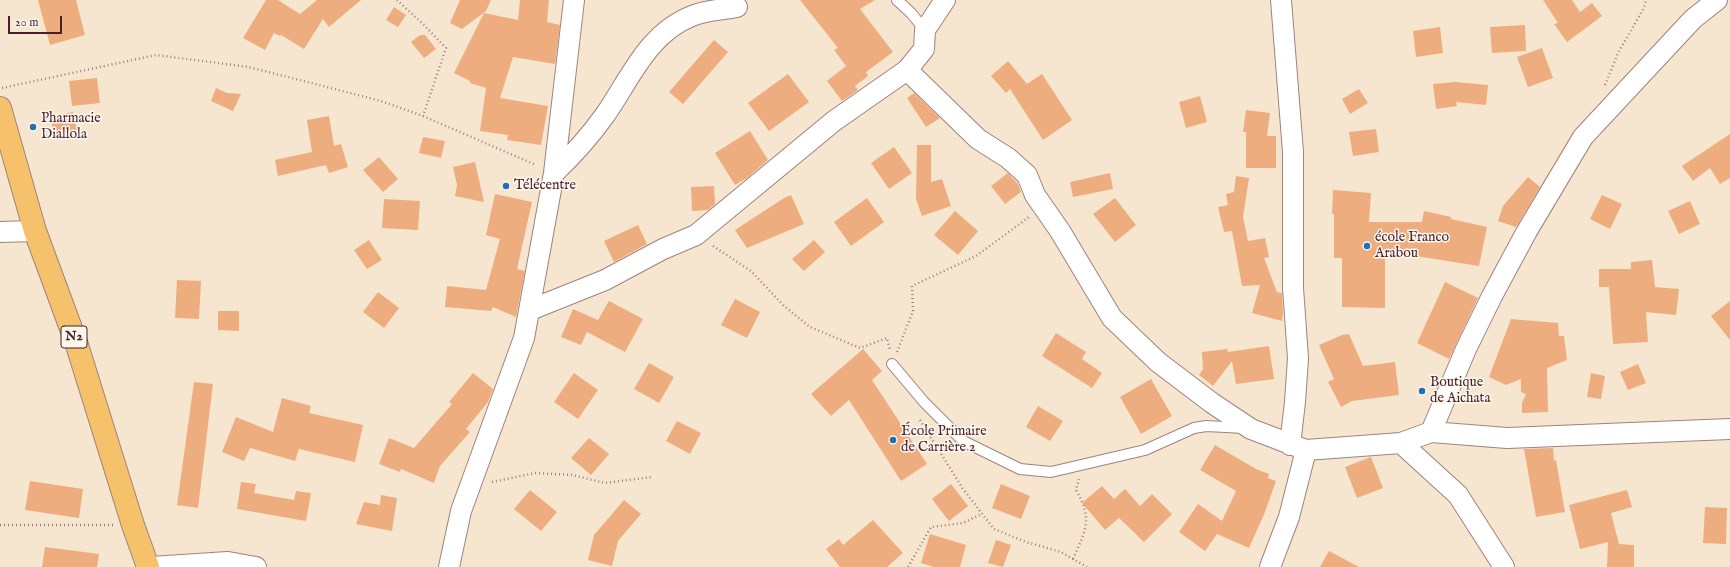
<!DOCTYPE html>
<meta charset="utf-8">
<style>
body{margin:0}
#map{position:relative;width:1730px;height:567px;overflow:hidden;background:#f6e6cf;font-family:"IM FELL English",serif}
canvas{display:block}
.scale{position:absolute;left:8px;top:16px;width:54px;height:18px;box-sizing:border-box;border:2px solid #4a1f2b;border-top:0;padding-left:5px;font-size:12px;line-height:14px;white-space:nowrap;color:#4a1f2b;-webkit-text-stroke:3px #fbf7ec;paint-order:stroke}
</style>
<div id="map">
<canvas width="1730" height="567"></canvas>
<div class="scale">20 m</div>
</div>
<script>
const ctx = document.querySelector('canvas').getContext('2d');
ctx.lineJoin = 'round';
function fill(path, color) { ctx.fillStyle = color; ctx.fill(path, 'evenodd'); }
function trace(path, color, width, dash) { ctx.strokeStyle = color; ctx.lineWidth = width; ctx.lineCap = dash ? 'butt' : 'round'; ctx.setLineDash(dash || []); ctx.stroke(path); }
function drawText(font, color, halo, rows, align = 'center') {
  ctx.font = font + ' "IM FELL English",serif'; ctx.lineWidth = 3; ctx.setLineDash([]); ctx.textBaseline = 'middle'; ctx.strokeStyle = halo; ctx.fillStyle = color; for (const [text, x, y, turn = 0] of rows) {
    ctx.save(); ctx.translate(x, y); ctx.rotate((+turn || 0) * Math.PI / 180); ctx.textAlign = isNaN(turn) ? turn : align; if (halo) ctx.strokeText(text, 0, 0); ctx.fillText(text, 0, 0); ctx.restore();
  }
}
fill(new Path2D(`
 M38,0H76L85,35L50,45Z
 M266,0H278L300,14L317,0H361L329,27L323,19L304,49L281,35L280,36L274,33L265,50L243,38Z
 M460,0H491L486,11L462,29L450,23Z
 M520,0H549L547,22L560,25L555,64L513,57L500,98L548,106L541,145L507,140L508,135L480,131L486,88L470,83V81L454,73L484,13L518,20Z
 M800,0H875L860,9L893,52L866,72L868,76L855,86L858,90L842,101L827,81L846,66L834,50L838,48Z
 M1543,0H1572L1580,12L1592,3L1602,16L1567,42L1554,24L1558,23Z
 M394,7L406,15L398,27L386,20Z
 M1525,25L1526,51L1492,53L1490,27Z
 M1440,27L1443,53L1416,57L1413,31Z
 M420,35H425L436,49L424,58L411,42Z
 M714,40L728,52L683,104L669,92Z
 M1542,48L1553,78L1528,87L1517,57Z
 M1008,61L1027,84L1042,74L1072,120L1043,140L1010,89L1006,93L991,76Z
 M788,74L809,102L769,131L748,103Z
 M97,78L100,103L72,106L69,81Z
 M1455,82L1488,85L1486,105L1456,102L1457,106L1436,109L1433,84Z
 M216,88L227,93L241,94L233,111L211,101Z
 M1359,89L1368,103L1350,114L1342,99Z
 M914,93L940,118L926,127L907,98Z
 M1200,96L1207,122L1186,128L1179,102Z
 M1246,110L1270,113L1267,136H1276V168H1246V132H1243Z
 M73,112L77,131L55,136L50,117Z
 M329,116L334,146L341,144L348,167L329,173L326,165L278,176L275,160L312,152L307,120Z
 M1376,129L1379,152L1353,156L1349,132Z
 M750,131L768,160L747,178L735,185L715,153Z
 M1730,134V178L1720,184L1710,168L1693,181L1682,166Z
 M423,137L445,141L441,158L419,153Z
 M917,145H931V182L942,179L951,206L922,216L916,199Z
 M894,147L912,173L889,189L871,163Z
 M379,157L398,179L383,192L363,170Z
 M475,162L484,202L455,196L457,185L453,167Z
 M1008,173L1018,184L1021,192L1005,204L991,186Z
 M1110,173L1113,189L1073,197L1070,182Z
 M1236,176L1249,178L1243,217L1248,241L1265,238L1269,257L1264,258L1277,292L1282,293L1283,314L1282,321L1252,313L1260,285L1242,286L1232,231L1224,232L1218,207L1228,205L1226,194L1234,192Z
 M1528,177L1540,187L1516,227L1498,221L1503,206Z
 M714,186L715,204L708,210L692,211L691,187Z
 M1333,190L1371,193L1369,222H1422L1424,211L1451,217V219L1487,227L1479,266L1378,250L1385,254V308L1342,307V258H1334V214H1332Z
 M495,194L532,202L517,269L525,271L516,317L493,307L491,311L445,307L447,286L486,290L500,239L486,235Z
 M791,195L804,224L747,248L735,230L784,198Z
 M1602,195L1622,204L1610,229L1590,219Z
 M867,198L884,222L851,246L834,222Z
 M1115,198L1136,225L1115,242L1093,214Z
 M384,199L420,201L418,230L382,228Z
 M1690,201L1700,224L1679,234L1668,211Z
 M955,211L978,231L958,255L934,235Z
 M638,225L647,244L614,262L604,241Z
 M369,240L382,260L367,269L354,250Z
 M814,240L825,252L804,271L792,259Z
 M1652,260L1655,287L1679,289L1676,315L1646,312L1648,342L1613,344L1609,287H1599V269H1631V262Z
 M177,280L201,281L199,319L175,318Z
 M1445,282L1478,298L1449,359L1417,343Z
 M378,292L399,308L384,328L363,312Z
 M735,299L760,312L747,338L721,325Z
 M609,301L643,319L625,352L587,332L581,345L561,337L573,309L598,320Z
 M1730,301V340L1711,316Z
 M218,311H239V331L218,330Z
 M1511,319L1558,323L1559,336H1564L1567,360L1547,368L1548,412L1522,413V403L1526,394L1521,392V379L1506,385L1489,377Z
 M1056,333L1086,352L1082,359L1102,373L1092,388L1042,356Z
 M1349,334L1363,366L1395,362L1399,395L1352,401L1341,407L1328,382L1334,379L1319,345L1342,335Z
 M1269,346L1274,379L1236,384L1232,361L1213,386L1199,375L1203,369L1202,352L1227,349L1228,352Z
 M863,349L882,371L872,380L927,464L901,481L849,400L831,416L811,394Z
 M649,363L674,377L659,403L634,389Z
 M1638,364L1646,383L1628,390L1620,372Z
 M473,373L493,389L488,402L466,429L470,432L440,466L434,483L401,469L400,472L379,464L389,438L414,448L452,404L449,402Z
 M574,373L598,390L578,419L554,402Z
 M1591,373L1605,376L1601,399L1587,397Z
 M1151,379L1172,416L1141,434L1120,397Z
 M194,382L213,384L198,508L177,505Z
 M282,398L311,406L309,413L363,425L355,462L299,449L295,461L250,448L244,461L222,452L236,417L273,432Z
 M1038,406L1063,421L1050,441L1026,427Z
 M677,421L701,433L690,454L666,441Z
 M589,438L609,454L591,475L571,458Z
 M1215,445L1256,469L1269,474L1268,478L1276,481L1265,512L1249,548L1217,534L1205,551L1179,532L1198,504L1222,521L1236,491L1200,470Z
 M1553,448L1554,461L1556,460L1565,512L1536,517L1524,449Z
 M1371,457L1383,488L1357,498L1345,467Z
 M30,481L83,489L79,518L25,510Z
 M241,482L256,484L254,493L294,500L296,491L311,493L306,521L237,509Z
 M951,484L968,506L949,521L932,499Z
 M1001,484L1030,496L1021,519L992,508Z
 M1102,486L1114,499L1125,489L1140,506L1152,494L1172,514L1144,542L1119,518L1105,530L1082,503Z
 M530,490L557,512L541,531L514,509Z
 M1627,490L1632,507L1611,513L1619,544L1634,545V567H1607L1608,542L1580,549L1569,505Z
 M381,495L397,498L392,531L356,524L364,502L380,505Z
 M624,500L641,514L618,541L612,566L588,560L594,535Z
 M1705,507L1727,508L1726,544L1703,543Z
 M873,520L903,553L887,567H840L826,549L839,539L843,545Z
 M930,534L966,545L960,567H934L921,563Z
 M996,540L1011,545L1003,567L988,563Z
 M45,547L99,554L97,567H42Z
 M1329,551L1359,567H1320Z`), '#eead7f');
const lane = new Path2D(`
 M897,0L911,13L925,30
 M892,364L924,402L963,441L1020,469L1051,472L1145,450L1194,428L1206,426L1245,428`);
const street = new Path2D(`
 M1281,0L1293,152V288L1298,358L1295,402L1290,445
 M907,70L978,139L1008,158L1027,175L1035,195L1060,231L1112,318L1158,362L1212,403L1251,429L1306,450L1401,443L1431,432L1507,438L1730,429
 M554,173C573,155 590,136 605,115C630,79 648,33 692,16C705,10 722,10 737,7
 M0,232L35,231
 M530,310L605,280L663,249L696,235L834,121L907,70L924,49L925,30L945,0
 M1431,432L1466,349L1492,296L1527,231L1583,137L1693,19L1717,0
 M1401,443L1458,495L1504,567
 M151,567L228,562L256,567
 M449,567L461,511L524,338L554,173L574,0
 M1270,567L1289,517L1306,450`);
const highway = new Path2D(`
 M0,108L35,231L76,342L133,525L148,567`);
trace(lane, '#a0827d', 12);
trace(street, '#a0827d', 22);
trace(highway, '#a0827d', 24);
trace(new Path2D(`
 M397,0L424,25L446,48L423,116
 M1605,85L1618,53L1644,8L1646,0
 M2,88L156,55L249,67L381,101L423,116L536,165
 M713,246L751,271L784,306L810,327L860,348L887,338L890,350
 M897,352L913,311L912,286L976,256L1029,217
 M920,420L963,489L994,529L1026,542L1061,552L1087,567
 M492,482L535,473L572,475L605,483L652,477
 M0,525H113
 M1073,559C1086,529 1093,520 1076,490L1079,479
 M908,567L931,527L963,523L982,514`), '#a0827d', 2.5, [1, 3]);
trace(lane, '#fff', 10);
trace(street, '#fff', 20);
trace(highway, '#f6c16b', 22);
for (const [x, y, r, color] of [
 [33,127,4,"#1f6fb2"],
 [506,186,4,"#1f6fb2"],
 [1367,246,4,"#1f6fb2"],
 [1422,391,4,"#1f6fb2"],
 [893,440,4,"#1f6fb2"]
]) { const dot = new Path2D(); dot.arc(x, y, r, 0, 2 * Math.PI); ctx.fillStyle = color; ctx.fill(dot); trace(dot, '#fbf7ec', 1.5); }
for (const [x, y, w] of [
 [74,337,26]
]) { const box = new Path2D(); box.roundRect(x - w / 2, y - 11, w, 22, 3); ctx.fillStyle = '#fbf7ec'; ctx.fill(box); trace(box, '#4a1f2b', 1); }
drawText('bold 13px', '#4a1f2b', null, [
 ["N2",74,337]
]);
drawText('14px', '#4a1f2b', '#fbf7ec', [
 ["Pharmacie",41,119],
 ["Diallola",41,135],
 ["Télécentre",514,186],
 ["école Franco",1375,238],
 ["Arabou",1375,254],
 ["Boutique",1430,383],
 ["de Aichata",1430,399],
 ["École Primaire",901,432],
 ["de Carrière 2",901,448]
], 'left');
</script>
